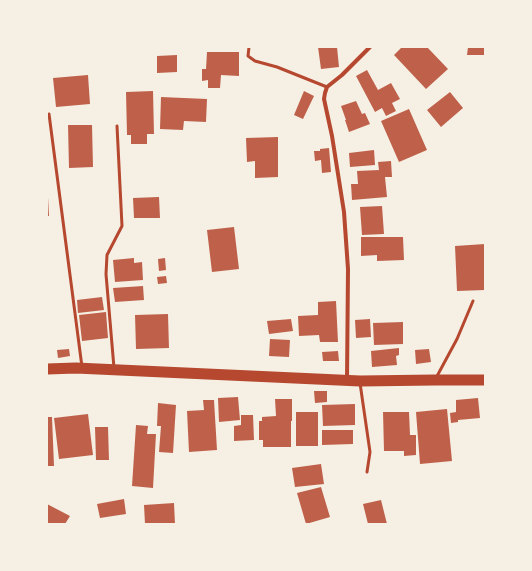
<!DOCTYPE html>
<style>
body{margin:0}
#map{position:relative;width:532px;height:571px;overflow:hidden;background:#f6efe4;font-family:Quicksand,sans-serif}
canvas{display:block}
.frame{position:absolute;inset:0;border:48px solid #f6efe4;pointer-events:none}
</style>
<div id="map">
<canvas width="532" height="571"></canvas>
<div class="frame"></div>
</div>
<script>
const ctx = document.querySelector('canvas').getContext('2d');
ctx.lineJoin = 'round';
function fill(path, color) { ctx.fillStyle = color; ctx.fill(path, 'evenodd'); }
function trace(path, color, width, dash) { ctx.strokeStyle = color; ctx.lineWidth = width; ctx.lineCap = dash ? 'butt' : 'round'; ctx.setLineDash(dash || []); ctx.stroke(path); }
fill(new Path2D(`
 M318,47H337L339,67L321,69Z
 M402,47H427L448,69L426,89L394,55Z
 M468,47H485V55H467Z
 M207,52H239V76L221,75L220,88H208V80L202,81V69H206Z
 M177,55V72L157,73V56Z
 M367,70L378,90L391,83L400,99L392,103L396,111L386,116L382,108L375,112L356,76Z
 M88,75L90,104L56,107L53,78Z
 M153,91L154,134H147V144H131V135H127L126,92Z
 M304,91L314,96L303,119L294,115Z
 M450,92L463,108L441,127L427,110Z
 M161,97L207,99L206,122L184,121L183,130L160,129Z
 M356,101L362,114L365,113L370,124L349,132L345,120H346L341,106Z
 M409,109L427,150L399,162L381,121Z
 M68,125H92L93,167L69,168Z
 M278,137V177L255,178V161L247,162L246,138Z
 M329,148L331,172L322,173L321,160L315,161L314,151H320V149Z
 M374,150L375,165L350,167L349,153Z
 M391,161L392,177H385L387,197L352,200L351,184H358L357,171L379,170L378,162Z
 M47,197H48L49,216H47Z
 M159,197L160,218H134L133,198Z
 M382,206L384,234L362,235L360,207Z
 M234,227L239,269L212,272L207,230Z
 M361,237H403L404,260L377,261V255L361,256Z
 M485,244V290L457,291L455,246Z
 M134,258V263L142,262L143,280L115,282L113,260Z
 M165,258L166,270L159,271L158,259Z
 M166,276L167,283L158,284L157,277Z
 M143,286L144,300L115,302L113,288Z
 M102,297L104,310L78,313L77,300Z
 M336,301L338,342H320L319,335L299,336L298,316L318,315V302Z
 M106,312L108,338L82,341L79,315Z
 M168,314L169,348L136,349L135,315Z
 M291,319L293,331L269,334L267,321Z
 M370,319L371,337L356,338L355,320Z
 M403,322V344L374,345L373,323Z
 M270,339L290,340L289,357L269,356Z
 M399,348V355L396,356L397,365L372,367L371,351Z
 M69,349L70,356L58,358L57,350Z
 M429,349L431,362L416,364L415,350Z
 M338,351L339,361H323L322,352Z
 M314,391H327V402L315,403Z
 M238,397L240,420L219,422L218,398Z
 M478,398L480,418L458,420V422L451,423L450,413L456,412V400Z
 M275,399H292V421H291V447H263V440H259V421H262V417L276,416Z
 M203,400H214L217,450L189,452L187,411L204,410Z
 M158,403L176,405L173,453L159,452L161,426H157Z
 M355,404V425L323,426L322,405Z
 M447,409L452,461L420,464L416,412Z
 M296,412H318V446H296Z
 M383,412H409L410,435H416V455L404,456V451H384Z
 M88,414L93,455L59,459L54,418Z
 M241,415H253L254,440L234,441V426L241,425Z
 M47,417H52L54,466H47Z
 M136,425L148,426L147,434H156L153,488L132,486Z
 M95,427H108L109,460H96Z
 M322,430H353V444L322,445Z
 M321,464L324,484L295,487L292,468Z
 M321,487L330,517L306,524L297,493Z
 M124,499L126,514L100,518L97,504Z
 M381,500L387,524H368L363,504Z
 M174,503L175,524H145L144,505Z
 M47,504L70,516L65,524H47Z`), '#bf614a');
trace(new Path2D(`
 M249,47L248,56L255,61L277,67L327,87
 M49,114L82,367
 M114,368L106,274L107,255L122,226L117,126
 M436,378L457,339L473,301
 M360,383L370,452L367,472`), '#b5482f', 3);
trace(new Path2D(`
 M347,380L348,269L344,212L332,136L324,99L325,93L327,87L342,75L370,47`), '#b5482f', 4);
trace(new Path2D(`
 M47,369L76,368L360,381L435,380H485`), '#b5482f', 11);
</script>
